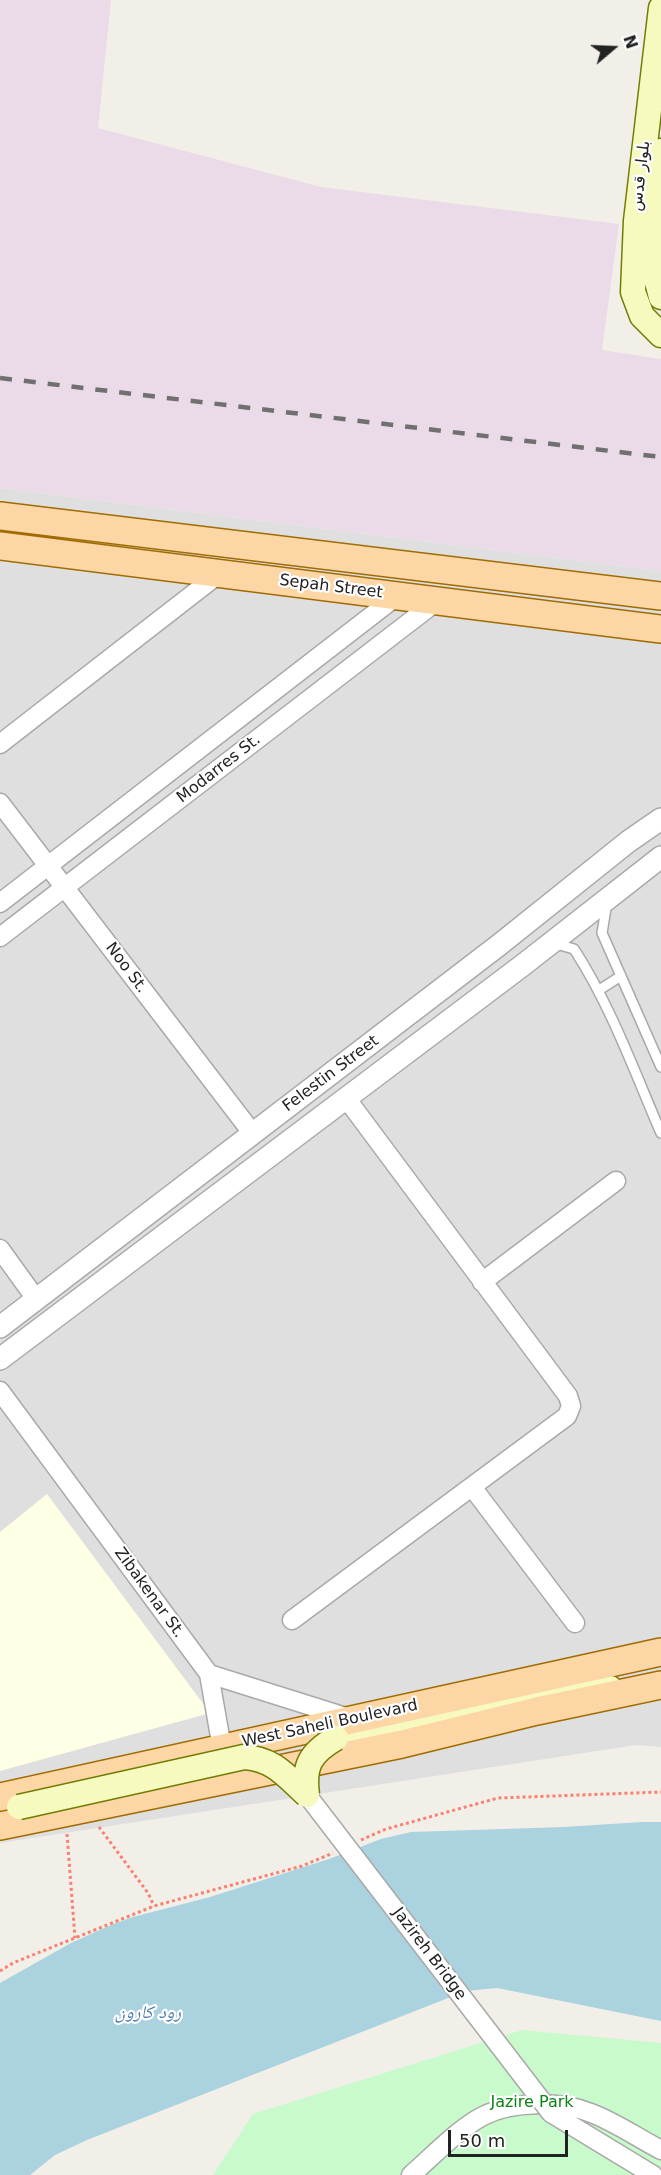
<!DOCTYPE html>
<meta charset="utf-8">
<style>
body{margin:0}
#map{position:relative;width:661px;height:2175px;overflow:hidden;background:#f2efe9;font-family:"DejaVu Sans",sans-serif}
canvas{display:block}
.north{position:absolute;left:583px;top:18px;width:60px;height:60px;-webkit-text-stroke:4px #fff;paint-order:stroke;rotate:71deg;font-size:16px;font-weight:700;line-height:24px;text-align:center;color:#222}
.north::after{content:'';display:block;margin:auto;width:21px;height:27px;background:#222;clip-path:polygon(50% 0,100% 100%,50% 72%,0 100%)}
.scale{position:absolute;left:448px;top:2130px;width:120px;height:27px;box-sizing:border-box;border:3px solid #222;border-top:0;padding-left:8px;font-size:18px;line-height:21px;white-space:nowrap;color:#222;-webkit-text-stroke:4px #fff;paint-order:stroke}
</style>
<div id="map">
<canvas width="661" height="2175"></canvas>
<div class="north">N</div>
<div class="scale">50 m</div>
</div>
<script>
const ctx = document.querySelector('canvas').getContext('2d');
ctx.lineJoin = 'round';
function fill(path, color) { ctx.fillStyle = color; ctx.fill(path, 'evenodd'); }
function trace(path, color, width, dash) { ctx.strokeStyle = color; ctx.lineWidth = width; ctx.lineCap = dash ? 'butt' : 'round'; ctx.setLineDash(dash || []); ctx.stroke(path); }
function drawText(font, color, halo, rows, align = 'center') {
  ctx.font = font + ' "DejaVu Sans","Noto Naskh Arabic",sans-serif'; ctx.lineWidth = 4.5; ctx.setLineDash([]); ctx.textBaseline = 'middle'; ctx.strokeStyle = halo; ctx.fillStyle = color; for (const [text, x, y, turn = 0] of rows) {
    ctx.save(); ctx.translate(x, y); ctx.rotate((+turn || 0) * Math.PI / 180); ctx.textAlign = isNaN(turn) ? turn : align; if (halo) ctx.strokeText(text, 0, 0); ctx.fillText(text, 0, 0); ctx.restore();
  }
}
fill(new Path2D(`
 M0,488L661,571V1747L636,1745L0,1843Z`), '#e0dfdf');
fill(new Path2D(`
 M0,0H111L98,128L321,187L619,224L602,350L661,359V571L0,488Z`), '#ebdbe8');
fill(new Path2D(`
 M47,1494L210,1713L0,1771V1532Z`), '#ffffe5');
fill(new Path2D(`
 M522,2030L661,2043V2175H213L253,2114Z`), '#c8facc');
fill(new Path2D(`
 M642,1822H661V2021L497,1988L466,1991L87,2140L55,2155L30,2175H0V1983L71,1943L111,1925L133,1917L210,1897L329,1859L381,1839L411,1832L564,1827Z`), '#aad3df');
const service = new Path2D(`
 M607,902L602,933L661,1067
 M553,943L574,949C611,1006 634,1071 661,1133
 M599,990L621,976`);
const minor = new Path2D(`
 M0,744L220,573
 M0,803L253,1134
 M0,903L397,596
 M0,937L437,601
 M0,1249L36,1299
 M482,1282L616,1181
 M0,1391L209,1674L349,1718
 M472,1487L575,1623
 M292,1620L567,1416L571,1406L568,1396L346,1098
 M209,1674L222,1748
 M551,2113L653,2175
 M411,2175C433,2156 458,2129 483,2116C512,2101 561,2101 591,2113C615,2122 638,2138 661,2150`);
const tertiary = new Path2D(`
 M0,1327L499,945L629,841L661,819
 M0,1359L523,965L661,857`);
const secondary = new Path2D(`
 M661,8L636,221L633,292L642,316L661,335
 M660,151L650,254L661,297
 M336,1738L552,1690L610,1688`);
const primary = new Path2D(`
 M0,516L661,596
 M0,546L661,629
 M0,1797L661,1652
 M0,1826L402,1744L537,1711L661,1685`);
trace(service, '#a9a9a9', 12);
trace(minor, '#a9a9a9', 21);
trace(tertiary, '#a9a9a9', 24);
trace(secondary, '#707d05', 27);
trace(primary, '#a06b00', 30);
trace(new Path2D(`
 M99,1827L148,1893L154,1906
 M67,1834L75,1938
 M361,1840L386,1829L498,1798L661,1792
 M0,1971L13,1963L154,1906L302,1866L333,1853`), '#fa8072', 3, [3, 3]);
trace(service, '#fff', 9);
trace(minor, '#fff', 18);
trace(tertiary, '#fff', 21);
trace(secondary, '#f7fabf', 24);
trace(primary, '#fcd6a4', 27);
trace(new Path2D(`
 M0,378L661,457`), '#707070', 4.5, [12, 12]);
const minorBridge = new Path2D(`
 M307,1795L551,2113`);
const secondaryBridge = new Path2D(`
 M307,1795C303,1766 310,1753 336,1738
 M19,1807L244,1757C274,1759 286,1776 307,1795`);
trace(minorBridge, '#a9a9a9', 21, []);
trace(secondaryBridge, '#707d05', 27, []);
trace(minorBridge, '#fff', 18);
trace(secondaryBridge, '#f7fabf', 24);
drawText('16px', '#222', '#fff', [
 ["بلوار قدس",641,176,-83],
 ["Sepah Street",331,587,7],
 ["Modarres St.",219,769,-38],
 ["Noo St.",126,968,53],
 ["Felestin Street",331,1074,-37],
 ["Zibakenar St.",149,1593,54],
 ["West Saheli Boulevard",330,1724,-12],
 ["Jazireh Bridge",429,1954,53]
]);
drawText('16px', '#0c8416', '#fff', [
 ["Jazire Park",532,2103]
]);
drawText('italic 18px', '#4a7aab', '#fff', [
 ["رود کارون",148,2013]
]);
</script>
